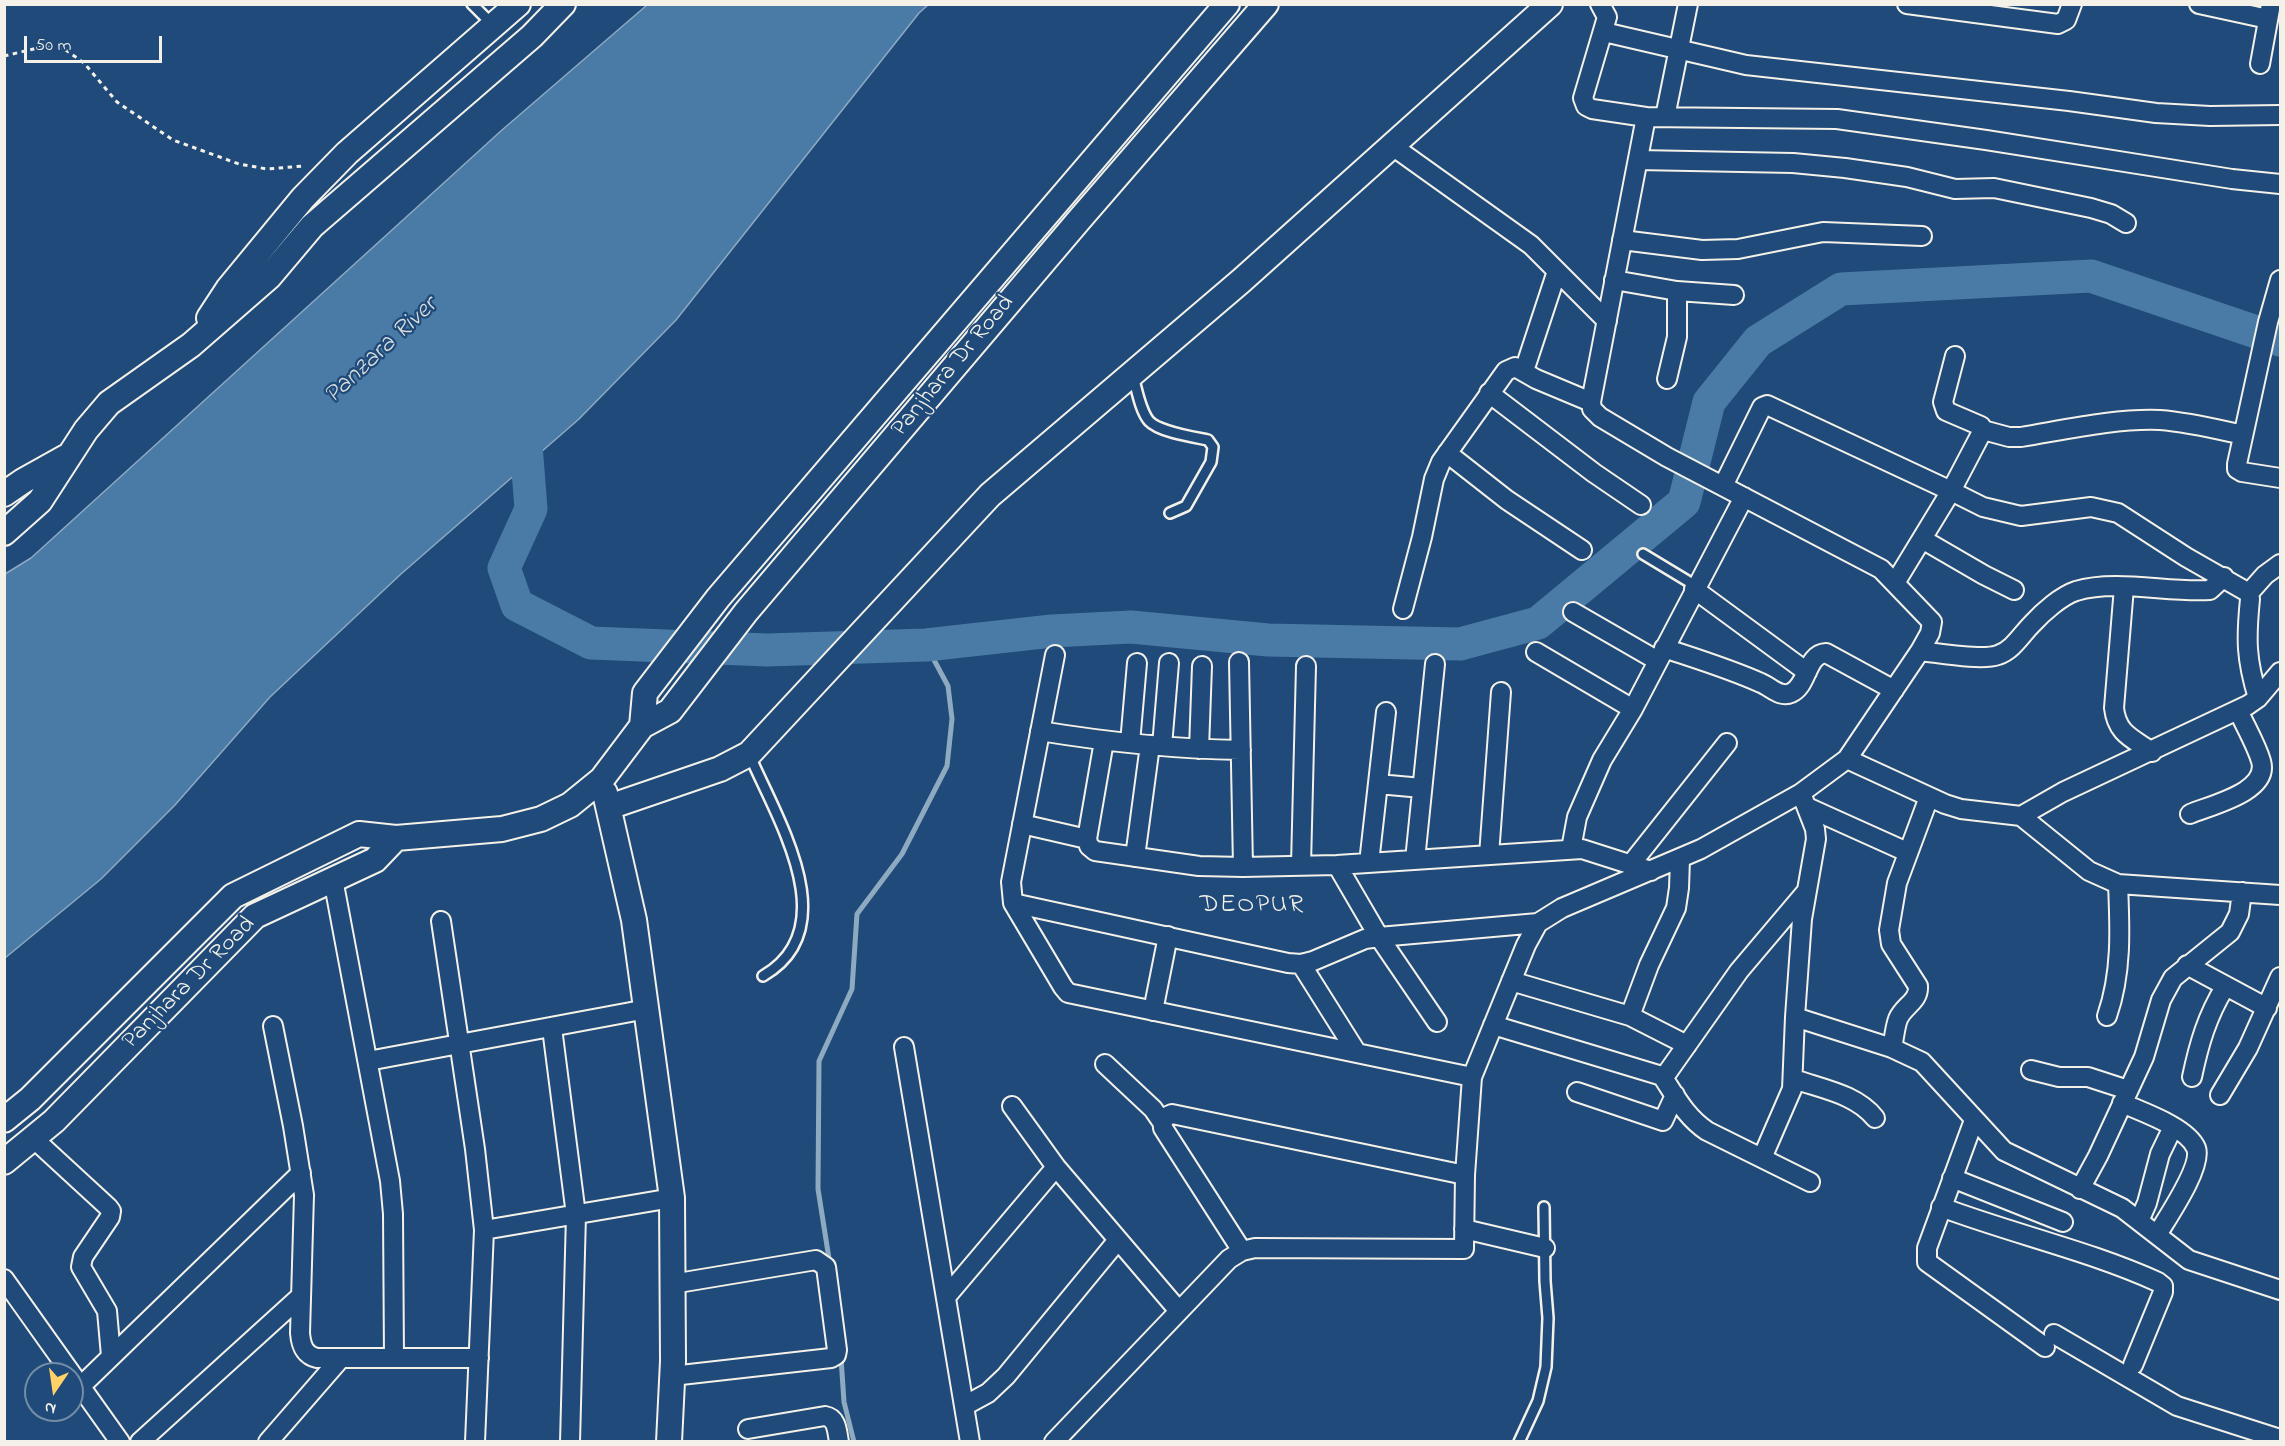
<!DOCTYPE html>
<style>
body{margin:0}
#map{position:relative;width:2285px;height:1446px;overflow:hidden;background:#1f4a7a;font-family:"Indie Flower",sans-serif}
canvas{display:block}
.frame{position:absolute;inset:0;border:6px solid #f4f1e8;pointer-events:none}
.north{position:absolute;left:24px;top:1362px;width:60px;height:60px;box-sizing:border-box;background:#1f4a7a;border:2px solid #748da6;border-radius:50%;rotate:193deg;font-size:16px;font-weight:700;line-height:24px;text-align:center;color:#f4f1e8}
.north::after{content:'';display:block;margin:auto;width:21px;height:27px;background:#ffd166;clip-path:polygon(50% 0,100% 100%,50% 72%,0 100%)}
.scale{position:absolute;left:24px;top:36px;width:138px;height:27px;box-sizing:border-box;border:3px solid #f4f1e8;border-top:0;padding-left:8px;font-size:18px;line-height:21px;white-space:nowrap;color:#f4f1e8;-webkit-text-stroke:4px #1f4a7a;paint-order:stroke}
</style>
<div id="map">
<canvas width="2285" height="1446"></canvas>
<div class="frame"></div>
<div class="north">N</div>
<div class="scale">50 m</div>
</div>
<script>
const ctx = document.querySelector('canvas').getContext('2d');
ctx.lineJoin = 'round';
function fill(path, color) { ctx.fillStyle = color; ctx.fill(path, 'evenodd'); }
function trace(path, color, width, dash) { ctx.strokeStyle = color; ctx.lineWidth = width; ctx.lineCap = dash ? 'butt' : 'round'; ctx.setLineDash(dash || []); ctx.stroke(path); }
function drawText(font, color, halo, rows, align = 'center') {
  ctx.font = font + ' "Indie Flower",sans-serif'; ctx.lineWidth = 4.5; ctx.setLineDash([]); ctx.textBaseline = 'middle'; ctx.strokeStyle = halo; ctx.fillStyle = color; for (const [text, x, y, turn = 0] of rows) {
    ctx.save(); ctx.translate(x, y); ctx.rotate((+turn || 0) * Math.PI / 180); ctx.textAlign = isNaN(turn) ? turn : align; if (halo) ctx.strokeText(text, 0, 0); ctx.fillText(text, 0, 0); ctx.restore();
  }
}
const water = new Path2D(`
 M647,5H928L919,13L676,320L579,419L401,574L270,697L175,805L101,879L5,958V574L31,558L502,130Z`);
fill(water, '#4a7ba7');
trace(water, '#8eaac1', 1.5);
trace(new Path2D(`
 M830,1265L818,1189L819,1061L852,989L857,914L902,854L947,766L952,719L948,686L926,645
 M841,1358L844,1402L854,1442`), '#8eaac1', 5);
trace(new Path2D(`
 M524,419L531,509L504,568L517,605L591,643L767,650L926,645L1052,631L1131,627L1268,640L1460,644L1538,623L1684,502L1709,402L1758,341L1841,289L2091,276L2280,340`), '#4a7ba7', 33);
const service = new Path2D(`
 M472,4L492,24
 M1133,376C1137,390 1140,410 1149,421C1159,432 1193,437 1208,440L1213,447L1211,462L1186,506L1170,513
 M1643,554L1696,586
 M750,756C777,819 846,928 763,976
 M1519,1442L1538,1401L1546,1367L1548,1318L1545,1281L1544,1207`);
const minor = new Path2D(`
 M1600,4L1607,17L1583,98L1586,106L1592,109L1646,117
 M1907,4L2058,24L2066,20L2072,4
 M2199,4L2268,19
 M1604,32L1746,65L2069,101L2156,113L2210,116L2280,115
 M2260,64L2271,4
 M1665,117L1688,4
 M1391,145L1531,245L1607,321
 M1638,160L1793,163L1845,168L1907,177L1955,189L1994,188L2091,208L2111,214L2126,223
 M1622,240L1702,250L1738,249L1823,232L1922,236
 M1614,280L1677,291L1734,295
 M2280,280L2268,322L2237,464V469L2242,472L2280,478
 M1524,371L1557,271
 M1667,379L1677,337V291
 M1489,393L1594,473L1641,505
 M1983,430L2009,437H2021C2064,430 2117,418 2160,420C2188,422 2216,429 2243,435
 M1447,453L1507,500L1582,550
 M1723,486L1762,407L1767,405L1951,491L1983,430L1981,426L1946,411L1943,402L1955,356
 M1922,539L1984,575L2014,590
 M1895,583L1951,491L1983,507L2021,516L2091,507L2118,513L2186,557L2249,593L2250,599C2246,639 2246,659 2258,698
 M2124,587L2114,708C2117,734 2132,738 2152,752
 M1694,589L1807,672
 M2249,593L2265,575L2280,564
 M1403,609L1422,537L1434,479L1441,462L1506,371L1515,367L1536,379L1591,402
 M1573,612L1658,661
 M1664,648C1697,659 1730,669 1761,683C1771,687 1780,698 1791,693C1808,686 1806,654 1826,653L1894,690
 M1920,651C1939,653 1982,661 1998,655C2013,650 2021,635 2032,624C2043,612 2061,596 2076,591C2117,579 2168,593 2210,590L2224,577
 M1536,652L1633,709
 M1055,655L1011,882L1013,903L1063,987L1068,993L1472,1077
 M1239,662L1243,867
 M1040,731C1107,742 1173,749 1241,750
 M1104,741L1087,839L1089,846L1095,851L1199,866L1243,867L1337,865L1582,849L1651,871
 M1130,743L1137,663
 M1162,746L1169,663
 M1199,749L1202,666
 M1847,759L1920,651L1930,633L1932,622L1881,569L1667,457L1600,417L1592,409L1591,402L1646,117L1837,119L1986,140L2232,179L2280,184
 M1378,784L1422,788
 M1801,793L1815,829L1816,839L1802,919L1795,1017L1892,1048L1922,1062L2004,1151L2122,1208L2189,1260L2280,1290
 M1807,807L1907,852
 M2190,814C2211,805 2270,792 2261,761C2256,744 2245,726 2238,710
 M2021,816L2063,792L2248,705L2258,698L2280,672
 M1022,824L1087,839
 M1571,849L1577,817L1602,760L1633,709L1744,497
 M1489,855L1501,692
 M1135,857L1150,745
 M1415,860L1435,664
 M1369,863L1386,712
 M1631,864L1727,743
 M1301,865L1306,666
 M1337,865L1379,937L1437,1022
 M333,879L390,1181L393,1214L394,1357
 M1013,903L1288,963L1301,964L1313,961L1365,939L1379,937L1538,923
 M441,921L475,1149L484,1230L475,1442
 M1301,964L1357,1053
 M2187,965L2267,1008
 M1511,981L1630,1016L1687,1045
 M1153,1011L1168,936
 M1630,1016L1649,965L1676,908L1679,888L1680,859
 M2107,1016C2122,973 2120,929 2118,884
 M1493,1025L1662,1076L1667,1073L1739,971L1805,893
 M273,1026L293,1126L304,1195L300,1333C301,1345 304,1355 317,1358H479
 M552,1028L576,1215L570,1442
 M904,1047L970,1442
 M1892,1048C1894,1039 1895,1027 1898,1019C1904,1005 1919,1002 1918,986L1891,944L1889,930L1897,883L1929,797
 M368,1061L647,1009
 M1105,1064L1153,1109L1162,1122
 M2031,1070L2059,1077H2088L2128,1090
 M1662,1076C1676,1097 1686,1117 1707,1131L1810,1182
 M2192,1077C2199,1044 2207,1016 2225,987
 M1794,1079C1822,1089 1856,1094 1875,1118
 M1577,1092L1663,1121L1675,1095
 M2220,1095L2248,1048L2280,977
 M2122,1103C2142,1112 2187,1127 2196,1148C2203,1166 2167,1218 2157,1235
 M1012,1106L1056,1167L1179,1311
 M1974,1120L1927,1248V1262L2045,1347
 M33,1138L108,1207L111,1211L110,1217L83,1257L81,1267L107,1311L111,1356
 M1762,1158L1792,1089L1795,1017
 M1952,1178L2063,1222
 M2080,1189L2098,1156L2144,1057L2161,1000L2173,978L2230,932L2239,914L2242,892
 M1941,1207C2013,1234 2090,1251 2158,1282L2163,1286V1292L2133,1365
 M2139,1221L2147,1203L2160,1154L2173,1127
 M1464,1229L1545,1248
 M484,1230L672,1198
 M1242,1251L1163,1128C1162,1120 1164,1117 1172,1114L1465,1175
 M4,1279L120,1442
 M946,1297L1056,1167
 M2054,1334L2177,1406L2280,1439
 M672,1376L831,1358L836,1355L837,1350L826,1267L816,1260L672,1284
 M81,1386L301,1173
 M964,1406L988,1393L1006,1376L1118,1240
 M748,1429L825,1416C837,1418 837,1431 839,1442
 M140,1442L301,1296
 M268,1442L341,1358
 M1054,1442L1229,1259L1242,1251L1255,1248L1464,1249L1465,1175L1472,1077L1526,945L1538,923L1562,908L1701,849L1801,793L1847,759L1945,804L1961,809L2021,816L2089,871L2118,884L2280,895`);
const tertiary = new Path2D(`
 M209,318L228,289L303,198L347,153L518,4
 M4,494L23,481L66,457
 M4,533L40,501L86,430L109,403L191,345L269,277L312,226L532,36L563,4
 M642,726L645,693L718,598L1227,4
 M605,793L634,920L672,1198L673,1361L669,1442
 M609,807L720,769L749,754L990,495L1241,281L1550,4
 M4,1120L30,1099L233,896L359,834L396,838L502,829L541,819L570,805L602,779L642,726L670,711L746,612L1079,220L1266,4
 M4,1162L54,1121L255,916L375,860L396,838`);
trace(service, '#f4f1e8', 14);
trace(minor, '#f4f1e8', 22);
trace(tertiary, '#f4f1e8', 28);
trace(new Path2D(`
 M4,56L42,47L63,48L84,63L117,102L173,140L239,164L267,169L303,166`), '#f4f1e8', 3, [4.5, 4.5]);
trace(service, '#1f4a7a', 9);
trace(minor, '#1f4a7a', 18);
trace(tertiary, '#1f4a7a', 24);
drawText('24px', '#f4f1e8', '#1f4a7a', [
 ["Panjhara Dr Road",954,367,-50],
 ["Panjhara Dr Road",190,984,-45]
]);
drawText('italic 26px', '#dadfde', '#1f4a7a', [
 ["Panzara River",382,352,-43]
]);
ctx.letterSpacing = '1.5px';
drawText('26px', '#f4f1e8', '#1f4a7a', [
 ["DEOPUR",1252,907]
]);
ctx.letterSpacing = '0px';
</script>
